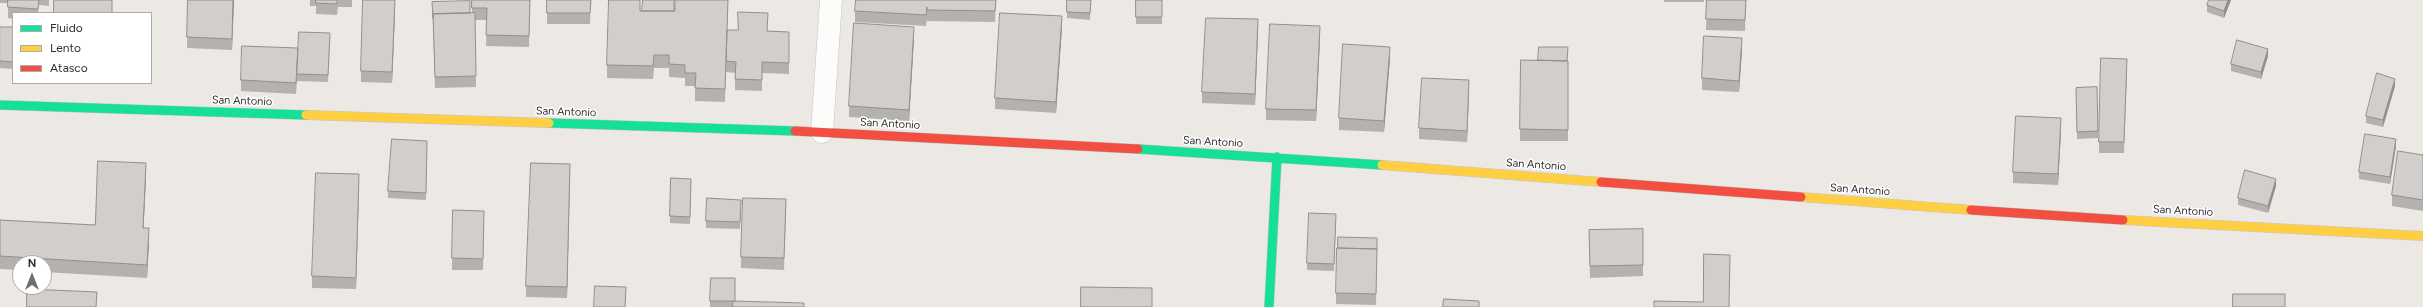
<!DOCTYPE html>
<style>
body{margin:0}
#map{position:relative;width:2423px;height:307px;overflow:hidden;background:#ece8e4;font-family:Figtree,sans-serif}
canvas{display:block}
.legend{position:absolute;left:12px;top:12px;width:140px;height:72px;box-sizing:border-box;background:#fff;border:1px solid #ababab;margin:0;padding:5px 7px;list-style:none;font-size:12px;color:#2e2e2e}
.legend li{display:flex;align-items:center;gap:8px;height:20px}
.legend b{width:20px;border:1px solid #ababab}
.north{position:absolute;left:12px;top:255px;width:40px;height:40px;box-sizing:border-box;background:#fff;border:1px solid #ababab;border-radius:50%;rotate:0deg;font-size:11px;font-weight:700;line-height:16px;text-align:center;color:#2e2e2e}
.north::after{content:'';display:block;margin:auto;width:14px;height:18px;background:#706f6e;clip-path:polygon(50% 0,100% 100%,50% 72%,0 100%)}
</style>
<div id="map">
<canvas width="2423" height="307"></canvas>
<ul class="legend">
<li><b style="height:5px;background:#16e098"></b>Fluido</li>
<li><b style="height:5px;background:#ffcf43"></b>Lento</li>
<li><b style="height:5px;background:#f24e42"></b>Atasco</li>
</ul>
<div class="north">N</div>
</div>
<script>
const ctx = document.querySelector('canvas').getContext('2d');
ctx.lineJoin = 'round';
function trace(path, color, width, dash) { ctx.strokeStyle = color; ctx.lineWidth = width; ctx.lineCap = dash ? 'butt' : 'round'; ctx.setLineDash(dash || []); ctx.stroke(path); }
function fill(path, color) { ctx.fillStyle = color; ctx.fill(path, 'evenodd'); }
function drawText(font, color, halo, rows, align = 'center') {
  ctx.font = font + ' Figtree,sans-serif'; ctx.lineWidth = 3; ctx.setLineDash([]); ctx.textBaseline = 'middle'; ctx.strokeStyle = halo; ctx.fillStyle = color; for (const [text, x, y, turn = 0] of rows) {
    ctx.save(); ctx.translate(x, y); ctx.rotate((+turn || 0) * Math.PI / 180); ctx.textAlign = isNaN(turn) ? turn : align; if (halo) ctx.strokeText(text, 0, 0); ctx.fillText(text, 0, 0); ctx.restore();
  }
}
const street = new Path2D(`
 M822,132L831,0`);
const fast = new Path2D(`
 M0,105L306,115
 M549,123L795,131
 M1138,149L1382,165
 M1269,307L1277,157`);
const slow = new Path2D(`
 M306,115L549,123
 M1382,165L1601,182
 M1801,197L1971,210
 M2123,220L2423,236`);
const jam = new Path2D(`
 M795,131L1138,149
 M1601,182L1801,197
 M1971,210L2123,220`);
trace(street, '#c5c4c5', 23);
trace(fast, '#c5c4c5', 10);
trace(slow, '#c5c4c5', 10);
trace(jam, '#c5c4c5', 10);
trace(street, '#fcfcfb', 22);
trace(fast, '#16e098', 9);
trace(slow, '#ffcf43', 9);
trace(jam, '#f24e42', 9);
fill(new Path2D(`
 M0,0H49V6L39,5L38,13H13V19L8,18V3H0Z
 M188,0H234L232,50L187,48Z
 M310,0H352V7H338L337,15L316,14V6H310Z
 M472,0H530L529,47L486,46L487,20H475L476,87L435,88L433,25L432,2L470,13H472Z
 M547,0H591L590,24H547Z
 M675,0H728L727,30L789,32V74L762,73V91L735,90V73L726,72V66L725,102L695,101V86H685V78L669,77V68H654L653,79L607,78V65L640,11H675Z
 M996,0L995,22L927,21V18L926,26L855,22V11Z
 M1067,0H1091L1090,20L1067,18Z
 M1136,0H1162V24H1136Z
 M1664,0H1704V2H1664Z
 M1707,0H1746L1745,31L1706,30Z
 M2231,0L2224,18L2207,12V5Z
 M395,12L392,83L361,82V71Z
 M0,27H13V69L0,68Z
 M1062,27L1056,113L995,109V98Z
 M1258,31L1255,105L1202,103V92Z
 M1320,37L1316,121L1266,120V109Z
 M914,38L909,121L849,117V106Z
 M330,40L328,82L297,81L296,94L241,91V80Z
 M1742,49L1739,92L1702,90V78Z
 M2268,56L2261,79L2231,71V64Z
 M1390,58L1384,132L1339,130V118Z
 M1521,60L1568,61V141H1520Z
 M2127,70L2124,153H2099V142Z
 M2395,86L2383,127L2366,123V116Z
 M2097,87L2098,138L2077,139L2076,88Z
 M1469,91L1467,142L1419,139V128Z
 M2061,130L2058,185L2013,183V172Z
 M427,141L426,200L388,198V191Z
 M2396,146L2390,184L2359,179V172Z
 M2423,155V211L2392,206V195Z
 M570,175L567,298L526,297V286Z
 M146,176L143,228L149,241L147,278L44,272V263H20V270L0,269V220L95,225Z
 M671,178L691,179L690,224L670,223Z
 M359,186L356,289L312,288V276Z
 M2276,186L2268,213L2238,205V198Z
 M741,207L740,229L706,228V221Z
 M786,211L784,270L741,268V257Z
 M1336,221L1334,271L1307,270V263Z
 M484,222L483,270H452V258Z
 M1643,229V276L1590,278L1589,230Z
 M1377,260L1376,305L1336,304V293Z
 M710,301H735L804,307H710Z`), '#b4b1af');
fill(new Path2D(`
 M233,0H234L232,50V39Z
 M395,0V12L392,83V72Z
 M2228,0H2231L2224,18V11Z
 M1062,16V27L1056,113V102Z
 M1258,19V31L1255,105V94Z
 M1320,26V37L1316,121V110Z
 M914,27V38L909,121V110Z
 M1742,38V49L1739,92V81Z
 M1390,47V58L1384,132V121Z
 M2268,49V56L2261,79V72Z
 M2395,79V86L2383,127V120Z
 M1469,80V91L1467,142V131Z
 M2061,118V130L2058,185V174Z
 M2396,139V146L2390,184V177Z
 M146,163V176L143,241V228Z
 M570,164V175L567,298V287Z
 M359,174V186L356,289V278Z
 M2276,179V186L2268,213V206Z
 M149,228V241L147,278V265Z`), '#92908e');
const building = new Path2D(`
 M8,0H39L38,9L8,7Z
 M54,0H112V13H54Z
 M188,0H233L232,39L187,37Z
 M316,0H337V4L316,3Z
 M363,0H395L392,72L361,71Z
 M472,0H530L529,36L486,35L487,8H472Z
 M547,0H591L590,13H547Z
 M609,0H640V11H675V0H728L725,89L695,88L696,73H685V65L669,64V55H654L653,66L607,65Z
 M643,0H674V11H642Z
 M856,0H996L995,11L927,10V7L926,15L855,11Z
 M1067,0H1091L1090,13L1067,12Z
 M1136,0H1162V17H1136Z
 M1707,0H1746L1745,20L1706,19Z
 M2209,0H2228L2224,11L2207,5Z
 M470,1V13L433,14V18L432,2Z
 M738,12L768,13L767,31L789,32V63L762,62V80L735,79L736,62L726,61L727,30H738Z
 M475,13L476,76L435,77L433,14Z
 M1000,13L1062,16L1056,102L995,98Z
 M1206,18L1258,19L1255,94L1202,92Z
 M854,23L914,27L909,110L849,106Z
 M1270,24L1320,26L1316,110L1266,109Z
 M0,27H13V62L0,61Z
 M299,32L330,33L328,75L297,74Z
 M1704,36L1742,38L1739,81L1702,78Z
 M2237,40L2268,49L2261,72L2231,64Z
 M1343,44L1390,47L1384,121L1339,118Z
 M242,46L298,48L296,83L241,80Z
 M1539,47H1568L1567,61L1538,60Z
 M2101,58L2127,59L2124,142H2099Z
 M1521,60L1568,61V130L1520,129Z
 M2377,73L2395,79L2383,120L2366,116Z
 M1422,78L1469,80L1467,131L1419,128Z
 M2097,87L2098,131L2077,132L2076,88Z
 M2016,116L2061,118L2058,174L2013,172Z
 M2365,134L2396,139L2390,177L2359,172Z
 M392,139L427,141L426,193L388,191Z
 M2398,151L2423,155V200L2392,195Z
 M98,161L146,163L143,228H149L147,265L0,256V220L95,225Z
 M531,163L570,164L567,287L526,286Z
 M2245,170L2276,179L2268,206L2238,198Z
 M316,173L359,174L356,278L312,276Z
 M671,178L691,179L690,217L670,216Z
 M707,198L741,200L740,222L706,221Z
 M743,198L786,199L784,258L741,257Z
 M453,210L484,211L483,259L452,258Z
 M1309,213L1336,214L1334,264L1307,263Z
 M1643,229V265L1590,266L1589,230Z
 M1338,237L1377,238V249L1338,248Z
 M1337,248L1377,249L1376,294L1336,293Z
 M1704,254L1730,255L1729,307H1654V301L1703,302Z
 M711,278H735V301H710Z
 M595,286L626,287L625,307H594Z
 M1081,287L1152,288V307H1081Z
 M27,289L97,292L96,307H27Z
 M2233,294H2285V307H2233Z
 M1444,299L1479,301V307H1443Z
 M733,301L804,303V307H733Z`);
fill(building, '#d1cecb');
trace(building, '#92908e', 1);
drawText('11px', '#2e2e2e', '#fff', [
 ["San Antonio",242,101,2],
 ["San Antonio",566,112,2],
 ["San Antonio",890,124,3],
 ["San Antonio",1213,142,3],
 ["San Antonio",1536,165,4],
 ["San Antonio",1860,190,4],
 ["San Antonio",2183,211,3]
]);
</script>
